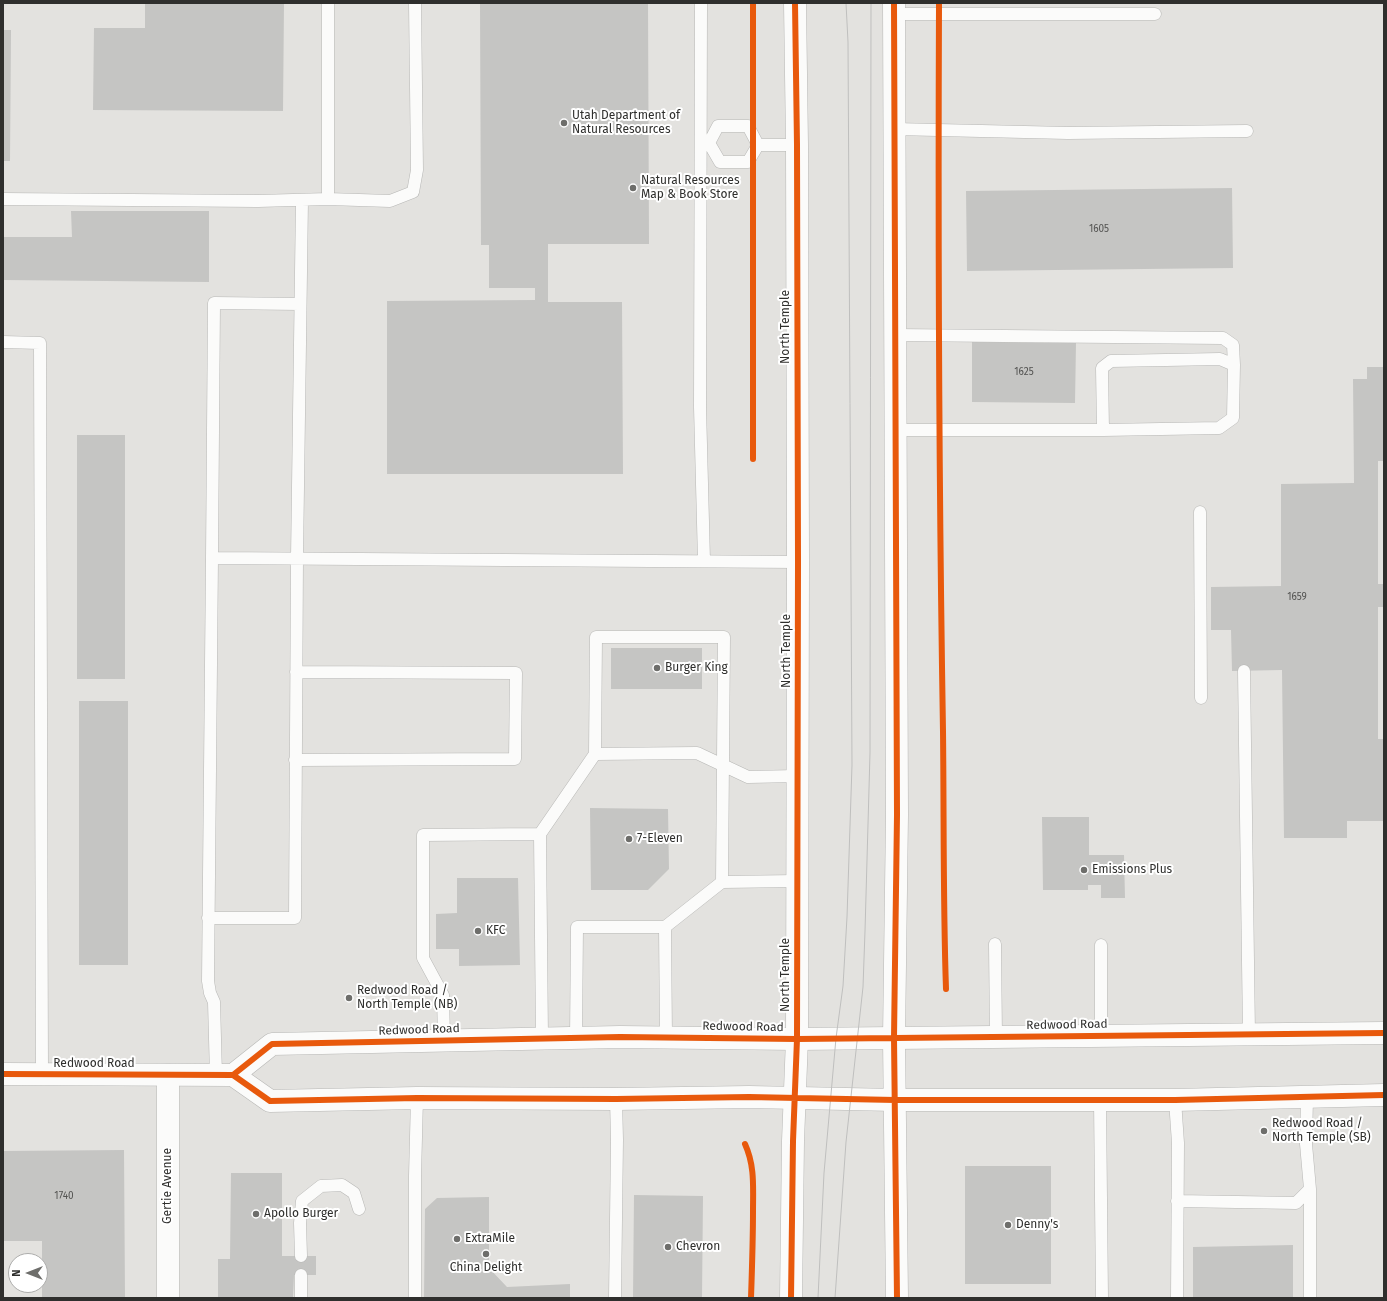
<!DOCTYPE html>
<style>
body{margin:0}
#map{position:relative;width:1387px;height:1301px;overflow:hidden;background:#e3e2df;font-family:"Fira Sans",sans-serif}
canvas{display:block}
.frame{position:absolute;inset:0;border:4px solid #2f2f2d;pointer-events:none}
.north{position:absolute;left:8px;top:1253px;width:40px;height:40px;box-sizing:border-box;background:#fff;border:1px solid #acacab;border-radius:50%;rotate:270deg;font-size:11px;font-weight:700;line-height:16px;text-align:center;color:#2f2f2d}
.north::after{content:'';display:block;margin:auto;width:14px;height:18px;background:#6e6e6b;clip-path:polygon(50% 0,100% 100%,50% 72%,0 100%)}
</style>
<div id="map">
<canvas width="1387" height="1301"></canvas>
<div class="frame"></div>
<div class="north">N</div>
</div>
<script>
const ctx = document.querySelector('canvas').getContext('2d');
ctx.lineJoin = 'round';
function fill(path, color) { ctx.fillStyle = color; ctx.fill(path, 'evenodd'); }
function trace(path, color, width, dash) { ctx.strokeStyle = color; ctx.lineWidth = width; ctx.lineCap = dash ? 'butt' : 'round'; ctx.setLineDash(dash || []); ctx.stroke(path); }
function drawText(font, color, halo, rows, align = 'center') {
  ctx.font = font + ' "Fira Sans",sans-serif'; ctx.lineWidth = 4; ctx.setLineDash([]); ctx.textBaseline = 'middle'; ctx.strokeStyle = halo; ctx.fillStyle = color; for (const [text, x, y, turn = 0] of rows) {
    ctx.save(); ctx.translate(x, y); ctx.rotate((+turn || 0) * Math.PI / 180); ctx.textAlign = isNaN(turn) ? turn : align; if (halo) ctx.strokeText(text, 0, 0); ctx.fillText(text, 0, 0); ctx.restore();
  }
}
fill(new Path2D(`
 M145,3H284L283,111L93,110L94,28H145Z
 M480,3H648L649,244H548V302H622L623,474H387V301L535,300V288H489V245H481Z
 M3,30H11L10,161H3Z
 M1232,188L1233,268L967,271L966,191Z
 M71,211H209V282L3,280V237H72Z
 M972,342L1076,343L1075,403L972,402Z
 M1367,367H1384V461H1378V584H1384V607H1378V739H1384V821H1347V838H1284L1282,670L1232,671L1231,630H1211V587L1281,586V484L1354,483L1353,379H1367Z
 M77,435H125V679H77Z
 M611,648H702V689H611Z
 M79,701H128V965H79Z
 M590,808L668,809L669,869L648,890H591Z
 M1042,817H1089V855H1124L1125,898H1101V885H1088V890H1043Z
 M457,878H518L520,965L459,966V949H436V914L457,913Z
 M124,1150L125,1298H42V1241H3V1151Z
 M965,1166H1051V1284H965Z
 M231,1173H282V1256H316V1275H294L293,1298H218V1259H230Z
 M634,1195L703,1196L702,1298H633Z
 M489,1197V1268L507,1287L570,1284V1298H424L425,1209L437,1198Z
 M1293,1245V1298H1193V1247Z`), '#c5c5c3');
const lane = new Path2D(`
 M328,3V199L390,201L413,192L417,170L415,3
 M701,3L700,407L704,561
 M894,14H1155
 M894,129L1068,133L1247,131
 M709,143L718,126H748L758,145
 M709,143L720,162H748L758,145
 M758,145H797
 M3,199L258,201L328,199
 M894,335L1223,338L1233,345L1234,365
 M3,342L40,343L42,1074
 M895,430H1103L1219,428L1233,418L1234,365L1220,359L1111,361L1102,368L1103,430
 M1200,512L1201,698
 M212,558L214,303L300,304
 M1244,671L1249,1034
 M295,760L515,759L516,673L296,672
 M722,882L797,881
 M208,918H295L297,558L302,200
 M665,927L666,1038
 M995,944L996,1037
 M1101,945V1036
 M542,1038L540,834L595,754L697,753L748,777L797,776
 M576,1038L577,927H665L722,882L724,637H596L595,754
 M444,1040L443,995L423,958V835L540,834
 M216,1075L214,1002L210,993L208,981L212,558L798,562
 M1307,1097L1306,1144L1310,1189V1298
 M1100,1100L1102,1298
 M1175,1100L1178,1143L1177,1298
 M1177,1201L1296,1203L1310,1189
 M301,1256L300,1223L302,1201L321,1186L342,1185L354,1193L359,1209
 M301,1275V1298
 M415,1298V1176L417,1098
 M615,1298L617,1140L616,1099`);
const street = new Path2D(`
 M168,1298V1075`);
const secondary = new Path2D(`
 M894,3L897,815L894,1038L897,1298
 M791,1298L793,1141L797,1039L798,562L797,145L795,3`);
const primary = new Path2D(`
 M3,1074L233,1075L270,1101L417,1098L616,1099L749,1097L895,1100H1175L1384,1095
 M233,1075L272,1044L620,1037L797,1039L1384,1033`);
trace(lane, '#b7b7b5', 13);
trace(street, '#b7b7b5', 23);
trace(secondary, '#b7b7b5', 23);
trace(primary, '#b7b7b5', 23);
trace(lane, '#fbfbfa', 12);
trace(street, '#fbfbfa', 22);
trace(secondary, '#fbfbfa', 22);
trace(primary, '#fbfbfa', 22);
trace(new Path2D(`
 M818,1298L824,1173L836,1038L843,986L847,917L852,765L848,42L846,3
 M835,1298L846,1142L863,987L865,931L870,753L871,3`), '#bfbfbe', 1);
trace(new Path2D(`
 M753,3V459
 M894,3L897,815L894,1038L897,1298
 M939,3C938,246 939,489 943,731C944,817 943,903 946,989
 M3,1074L233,1075L270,1101L417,1098L616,1099L749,1097L895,1100H1175L1384,1095
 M233,1075L272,1044L620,1037L797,1039L1384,1033
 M745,1144C755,1166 753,1187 753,1211C753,1240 752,1269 751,1298
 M791,1298L793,1141L797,1039L798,562L797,145L795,3`), '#e8590c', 6);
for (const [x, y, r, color] of [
 [564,123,4,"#6e6e6b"],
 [633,188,4,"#6e6e6b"],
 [657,668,4,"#6e6e6b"],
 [629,839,4,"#6e6e6b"],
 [1084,870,4,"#6e6e6b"],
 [478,931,4,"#6e6e6b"],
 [349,998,4,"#6e6e6b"],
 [1264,1131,4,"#6e6e6b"],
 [256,1214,4,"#6e6e6b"],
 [1008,1225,4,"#6e6e6b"],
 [457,1239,4,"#6e6e6b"],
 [668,1247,4,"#6e6e6b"],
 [486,1254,4,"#6e6e6b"]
]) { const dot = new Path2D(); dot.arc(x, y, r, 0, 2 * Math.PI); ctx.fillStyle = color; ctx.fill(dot); trace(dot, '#fff', 1.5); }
drawText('10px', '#545452', null, [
 ["1605",1099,229],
 ["1625",1024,372],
 ["1659",1297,597],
 ["1740",64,1196]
]);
drawText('12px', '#2f2f2d', '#fff', [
 ["Utah Department of",572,116],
 ["Natural Resources",572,130],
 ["Natural Resources",641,181],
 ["Map & Book Store",641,195],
 ["Burger King",665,668],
 ["7-Eleven",637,839],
 ["Emissions Plus",1092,870],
 ["KFC",486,931],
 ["Redwood Road /",357,991],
 ["North Temple (NB)",357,1005],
 ["Redwood Road /",1272,1124],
 ["North Temple (SB)",1272,1138],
 ["Apollo Burger",264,1214],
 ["Denny's",1016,1225],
 ["ExtraMile",465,1239],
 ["Chevron",676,1247],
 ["China Delight",486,1268,"center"]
], 'left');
drawText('12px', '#2f2f2d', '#fff', [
 ["North Temple",786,327,-90],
 ["North Temple",787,651,-90],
 ["North Temple",786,975,-90],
 ["Redwood Road",1067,1025,-1],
 ["Redwood Road",743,1027,1],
 ["Redwood Road",419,1030,-2],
 ["Redwood Road",94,1064],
 ["Gertie Avenue",168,1186,-90]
]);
</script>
